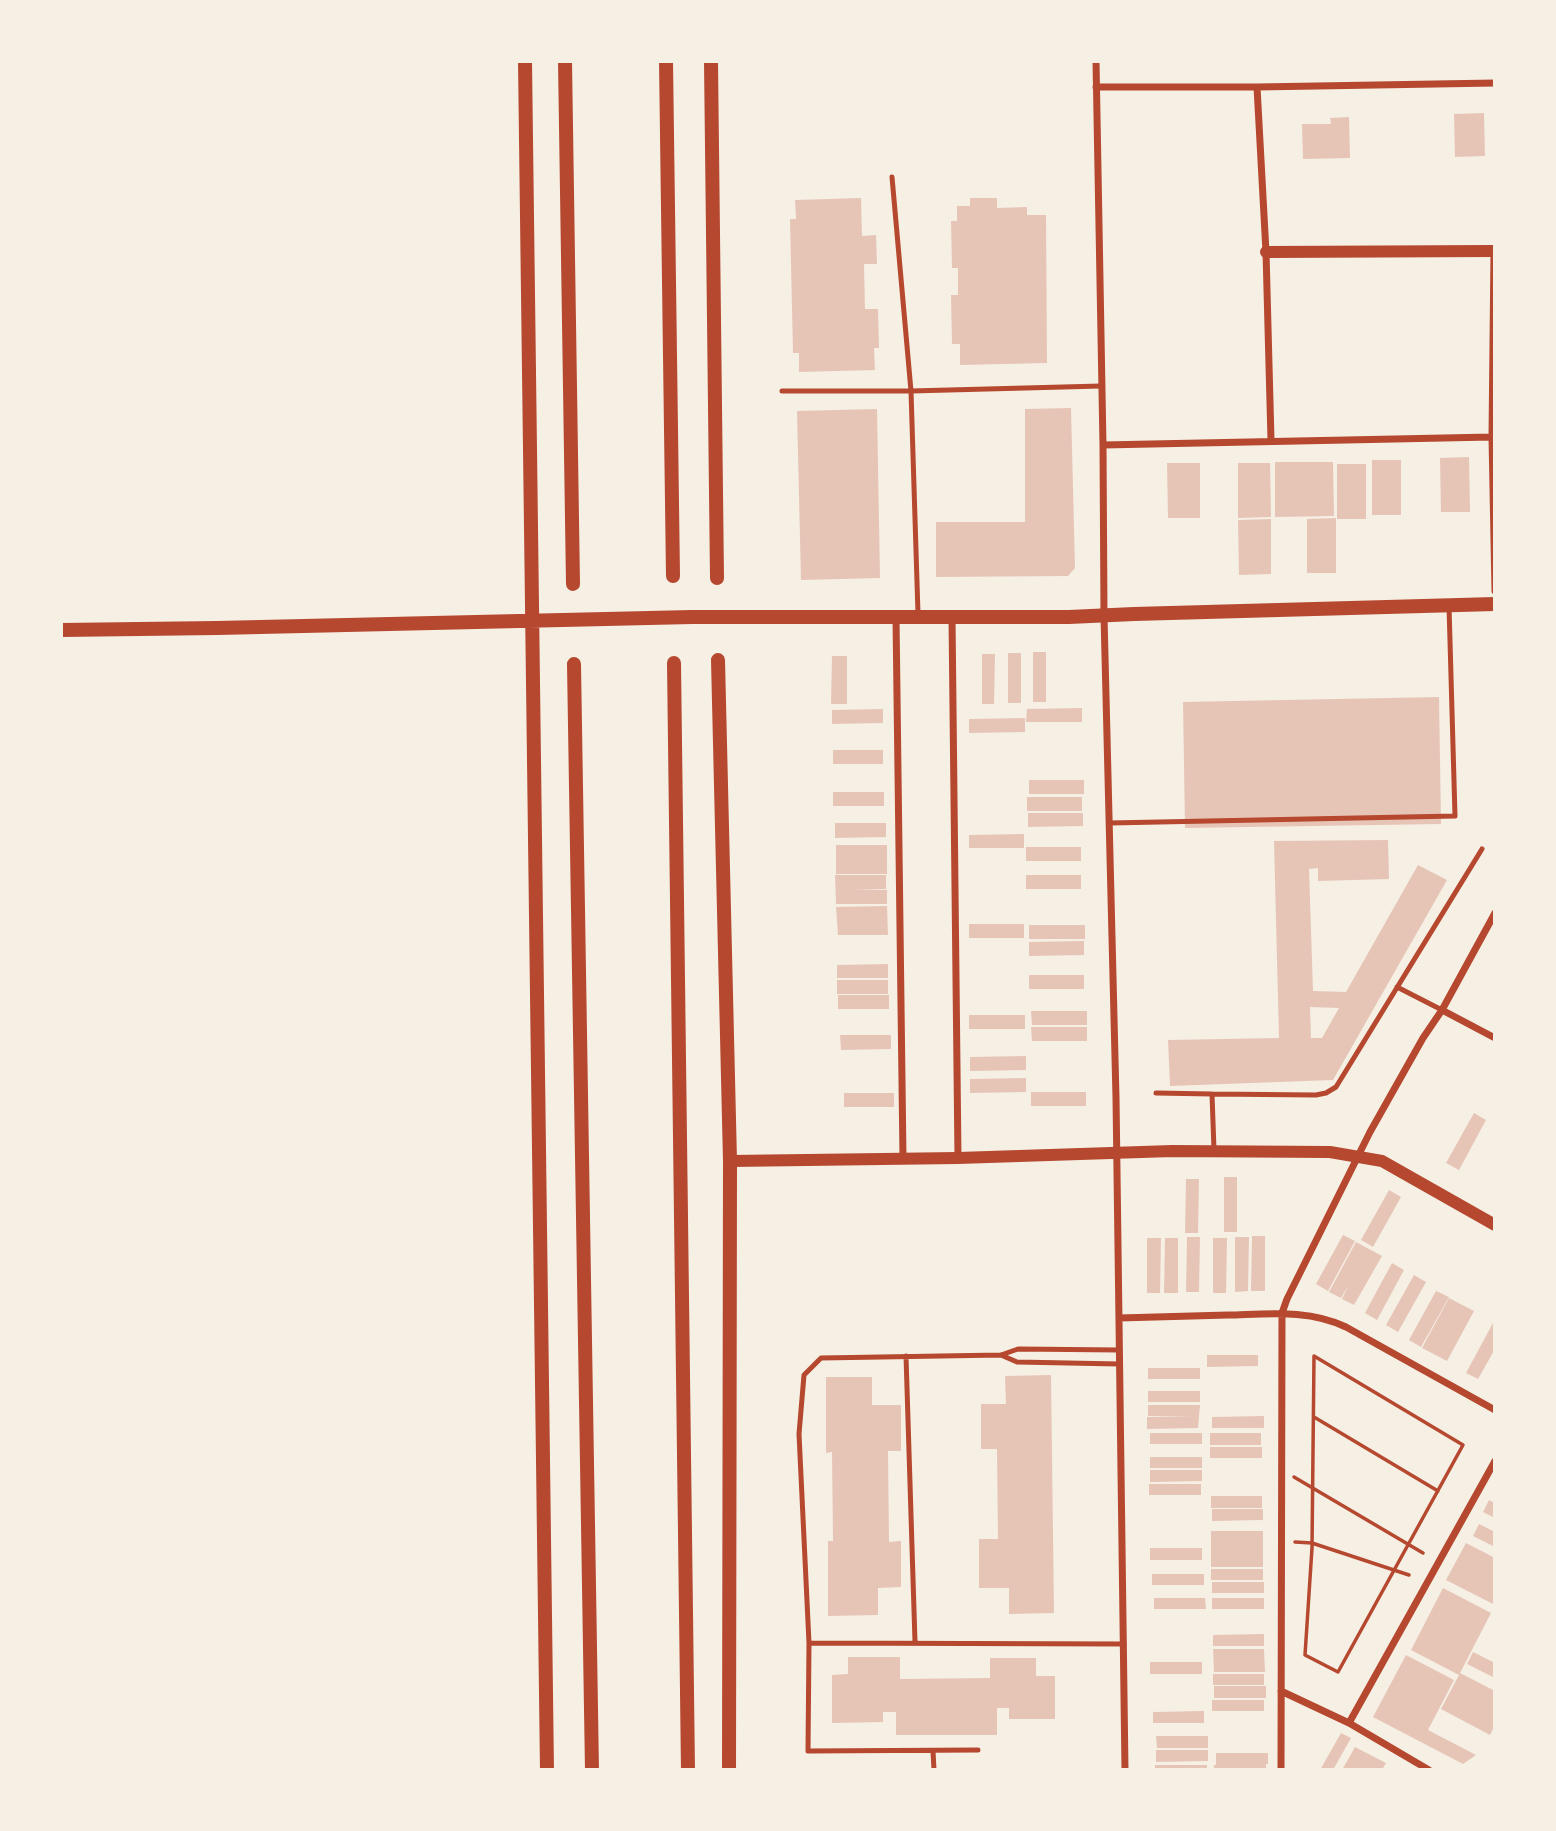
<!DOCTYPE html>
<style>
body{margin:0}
#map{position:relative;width:1556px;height:1831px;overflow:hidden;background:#f6efe4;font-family:Raleway,sans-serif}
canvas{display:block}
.frame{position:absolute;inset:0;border:63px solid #f6efe4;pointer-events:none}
</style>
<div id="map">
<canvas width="1556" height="1831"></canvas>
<div class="frame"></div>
</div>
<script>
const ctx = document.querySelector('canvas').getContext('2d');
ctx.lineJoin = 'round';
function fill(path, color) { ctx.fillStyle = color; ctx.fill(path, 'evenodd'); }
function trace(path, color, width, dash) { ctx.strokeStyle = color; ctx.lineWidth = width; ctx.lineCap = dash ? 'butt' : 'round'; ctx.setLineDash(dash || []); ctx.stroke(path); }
fill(new Path2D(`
 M1484,113L1485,156L1455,157L1454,114Z
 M1349,117L1350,158L1303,159L1302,124H1331L1330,118Z
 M861,198L862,236L876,235L877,264H864L865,309H878L879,348H874L875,370L799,372V353H793L790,219H796L795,200Z
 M970,198H997V208L1027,207V215H1046L1047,363L960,365V344H952L951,295H958V268H952L951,221H957V206H970Z
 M1071,408L1075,568L1068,576L936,577V522H1025V409Z
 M877,409L880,578L801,580L797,411Z
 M1469,457L1470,512H1441L1440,458Z
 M1372,460H1401V515H1372Z
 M1275,462H1333L1334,516L1275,517Z
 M1167,463H1200V518H1168Z
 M1238,463H1270L1271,517L1238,518Z
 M1337,464H1366V519H1337Z
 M1336,518V573H1307V519Z
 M1271,519V574L1239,575L1238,520Z
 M1033,652H1046V702H1033Z
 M1008,653H1021V703H1008Z
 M982,654H995L994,704H982Z
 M832,656H847V704H831Z
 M1439,697L1441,824L1185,828L1183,702Z
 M1082,708V722H1026L1027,709Z
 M883,709V723L832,724V710Z
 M1025,718V732L969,733V719Z
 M833,750H883V764H833Z
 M1029,780H1084V794H1029Z
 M833,792H884V806H833Z
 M1027,797H1082V811H1027Z
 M1028,813H1083V826L1028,827Z
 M835,823H886V837L835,838Z
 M1024,834V848H969V835Z
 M1388,840L1389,879L1318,881V868L1309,869L1313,991L1346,992L1418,865L1447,880L1333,1080L1170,1086L1168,1040L1279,1038L1274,841ZM1310,1007L1339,1008L1322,1038H1311Z
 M836,845H887V874H836Z
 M1026,847H1081V861H1026Z
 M835,875H886V889L854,890H887V904H836Z
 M1026,875H1081V889H1026Z
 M887,906L888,935H838L836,907Z
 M969,924H1024V938H969Z
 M1029,925H1085V939H1029Z
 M1084,941V955L1029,956V942Z
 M888,964V978H837V965Z
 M1029,975H1084V989H1029Z
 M837,980H888V994H837Z
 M838,995H889V1009H838Z
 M1031,1011H1087V1025H1032Z
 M969,1015H1025V1029H969Z
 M1031,1027H1087V1041H1032Z
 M840,1035H891V1049L841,1050Z
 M1026,1056V1070L970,1071V1057Z
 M1026,1078V1092L970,1093V1079Z
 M1031,1092H1086V1106H1031Z
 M844,1093H894V1107H844Z
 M1474,1113L1486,1120L1459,1170L1446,1163Z
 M1224,1177H1237V1232H1224Z
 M1186,1179H1199L1198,1233H1185Z
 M1389,1190L1401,1197L1373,1247L1361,1240Z
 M1343,1235L1355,1241L1328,1291L1316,1284Z
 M1252,1236H1265V1291H1251Z
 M1187,1237H1200L1199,1292H1186Z
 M1235,1237H1249L1248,1291L1235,1292Z
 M1147,1238H1161L1160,1293H1147Z
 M1165,1238H1178V1293H1164Z
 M1213,1238H1227L1226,1293H1213Z
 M1356,1242L1382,1256L1354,1305L1342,1299L1348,1286L1341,1298L1329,1292Z
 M1392,1263L1404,1270L1377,1320L1365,1313Z
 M1414,1275L1426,1282L1398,1332L1386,1325Z
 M1436,1291L1449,1297L1421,1347L1409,1340Z
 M1449,1298L1474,1311L1447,1361L1422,1348Z
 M1493,1323L1495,1324V1349L1478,1379L1466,1373Z
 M1207,1355H1258V1366L1207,1367Z
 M1148,1368H1200V1379H1148Z
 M1051,1375L1054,1613L1009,1614V1588H979V1539H998L997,1449H981V1404H1006L1005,1376Z
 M826,1377H872V1405H901V1451H888L889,1542L901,1541V1587L878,1588V1615L828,1616V1541H833L832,1452L826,1453Z
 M1148,1391H1200V1402H1148Z
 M1148,1405H1200L1198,1428L1147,1429V1417H1193L1148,1416Z
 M1264,1416V1428H1212V1417Z
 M1150,1433H1202V1444H1150Z
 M1210,1433H1261V1445H1210Z
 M1210,1447H1262V1458H1210Z
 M1150,1457H1202V1468H1150Z
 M1150,1470H1202V1481L1150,1482Z
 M1149,1484H1201V1495H1149Z
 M1211,1496H1262V1508H1211Z
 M1489,1500L1495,1503V1518L1483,1512Z
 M1212,1509H1263V1520L1212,1521Z
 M1479,1524L1495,1532V1547L1473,1536Z
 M1211,1531H1263V1567H1211Z
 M1466,1543L1495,1558V1605L1446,1580Z
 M1150,1548H1202V1560H1150Z
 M1211,1569H1263V1580H1211Z
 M1152,1574H1204V1585H1152Z
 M1212,1582H1264V1593H1212Z
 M1443,1588L1491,1613L1459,1675L1411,1650Z
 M1154,1598H1205L1206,1609H1154Z
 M1212,1598H1264V1609H1212Z
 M1264,1634V1646H1213V1635Z
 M1213,1649H1264L1265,1672H1214Z
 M1473,1652L1495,1663V1678L1467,1664Z
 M1406,1655L1454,1680L1428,1730L1476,1755L1463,1764L1373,1717Z
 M848,1657H900V1679L990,1678V1658H1036V1676H1055V1719H1009V1708H997V1735H896V1712H883V1722L832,1723V1675L848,1674Z
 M1150,1662H1202V1674H1150Z
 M1460,1673L1495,1691V1725L1490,1735L1441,1709Z
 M1213,1674H1264V1685H1213Z
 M1214,1686H1266V1698H1214Z
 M1212,1700H1264V1711H1212Z
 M1204,1711V1723H1153V1712Z
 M1341,1733L1351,1738L1333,1770H1320Z
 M1156,1736H1208V1748H1157Z
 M1355,1747L1386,1763L1382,1770H1342Z
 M1156,1750H1208V1761L1156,1762Z
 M1216,1753H1268V1764H1266V1770H1214V1765H1216Z
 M1155,1765H1207V1770H1155Z`), '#e6c5b7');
trace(new Path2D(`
 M1314,1356L1463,1445L1338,1672L1305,1655L1312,1548Z
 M1314,1417L1438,1491
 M1294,1477L1423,1553
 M1295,1542L1312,1543L1409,1575`), '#b5482f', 3.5);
trace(new Path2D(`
 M892,177L911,391L918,614
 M782,391H911L1101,386
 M1110,823L1455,816L1449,606
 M1397,987L1442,1010
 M1156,1093L1212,1094L1214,1150
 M1212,1094L1316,1095L1326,1093L1336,1087L1482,849
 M1119,1350L1018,1349L1001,1355L821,1358L804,1375L799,1434L809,1643L1124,1644
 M1001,1355L1017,1362L1119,1364
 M906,1356L915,1642
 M809,1643L808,1751L978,1750
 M933,1751L934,1770`), '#b5482f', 5);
trace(new Path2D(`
 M1096,61L1103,445L1104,616L1116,1097L1125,1770
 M1096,87H1257L1495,83
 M1257,87L1266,252L1271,440
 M1494,251L1492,437L1495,591
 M1103,445L1492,437
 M952,617L958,1158
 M896,618L903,1158
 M1442,1010L1495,1038
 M1119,1318C1155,1317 1192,1316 1228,1315C1268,1314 1309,1309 1346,1327L1495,1410
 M1281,1691L1349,1723L1429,1770
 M1349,1723L1495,1461
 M1281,1770L1282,1313L1287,1299L1370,1132L1423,1038L1442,1010L1495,913`), '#b5482f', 7);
trace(new Path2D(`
 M1266,252L1495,251
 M730,1161L958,1158L1172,1151L1330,1152L1382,1161L1495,1225`), '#b5482f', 12);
trace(new Path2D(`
 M525,61L547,1770
 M565,61L573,584
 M666,61L673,576
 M711,61L717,578
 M61,630L217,628L692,617H1069L1134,614L1495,604
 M718,660L730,1161L729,1770
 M674,663L688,1770
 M574,664L592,1770`), '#b5482f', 14);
</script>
